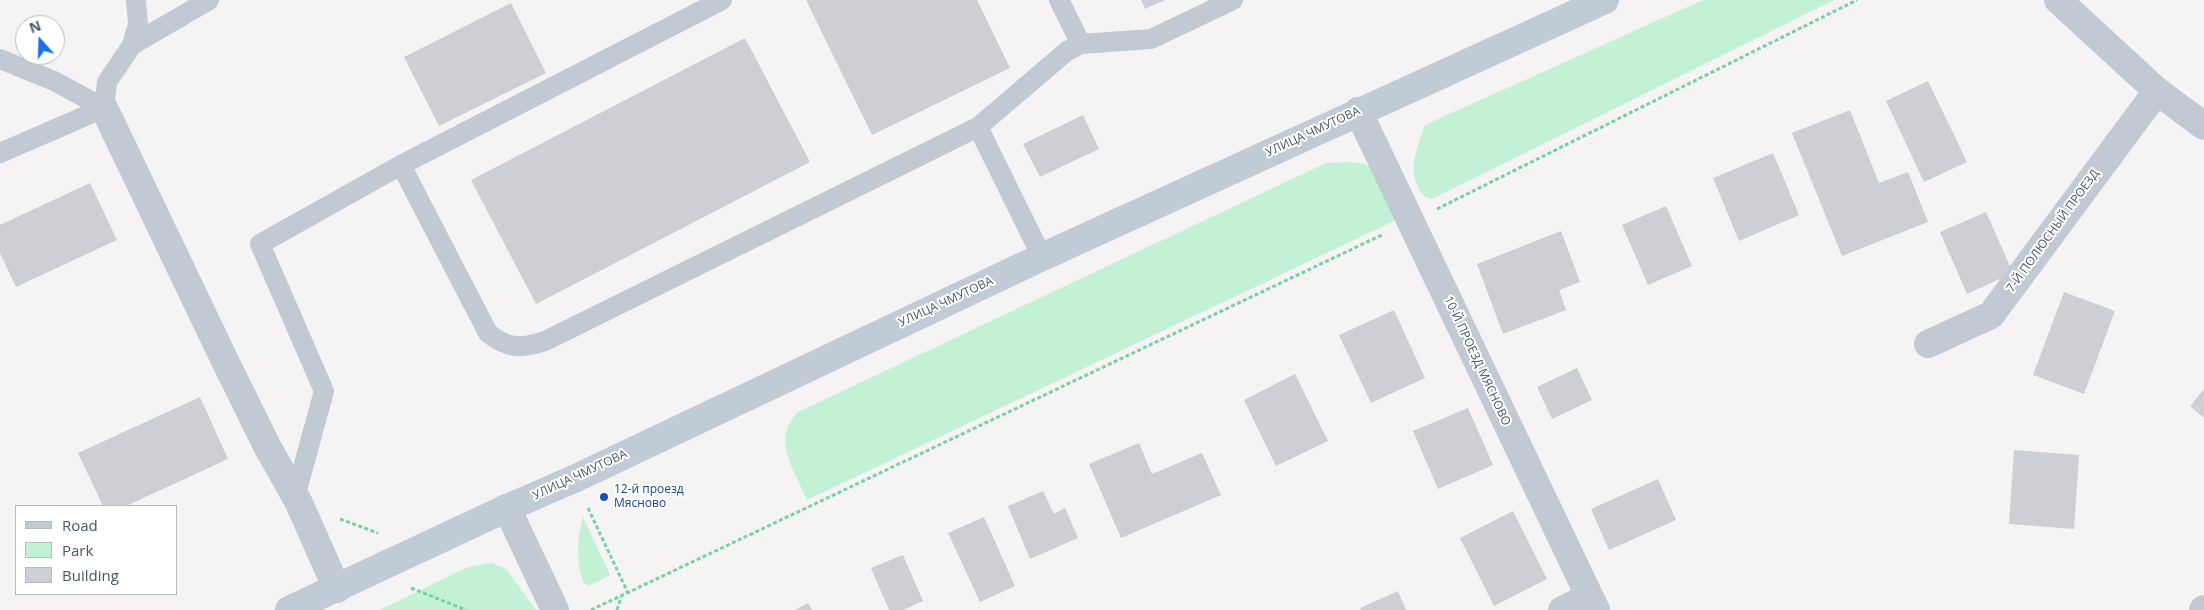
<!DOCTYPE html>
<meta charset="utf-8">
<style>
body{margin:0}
#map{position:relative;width:2204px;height:610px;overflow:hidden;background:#f5f3f3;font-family:"Open Sans",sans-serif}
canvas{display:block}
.legend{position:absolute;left:15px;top:505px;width:162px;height:90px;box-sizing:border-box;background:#fff;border:1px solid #b7bbc0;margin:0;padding:6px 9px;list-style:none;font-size:15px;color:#4a5661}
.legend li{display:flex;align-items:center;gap:10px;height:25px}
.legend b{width:25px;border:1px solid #b7bbc0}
.north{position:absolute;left:15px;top:15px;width:50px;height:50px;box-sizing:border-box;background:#fff;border:1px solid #b7bbc0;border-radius:50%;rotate:340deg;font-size:14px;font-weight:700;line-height:20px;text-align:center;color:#4a5661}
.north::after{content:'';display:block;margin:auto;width:18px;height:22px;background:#1a73e8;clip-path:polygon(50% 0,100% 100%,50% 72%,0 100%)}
</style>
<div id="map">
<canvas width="2204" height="610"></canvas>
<ul class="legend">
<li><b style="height:6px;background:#c1cbd6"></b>Road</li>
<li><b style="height:14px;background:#c3f1d5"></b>Park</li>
<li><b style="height:14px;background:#cdcfd5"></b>Building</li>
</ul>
<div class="north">N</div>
</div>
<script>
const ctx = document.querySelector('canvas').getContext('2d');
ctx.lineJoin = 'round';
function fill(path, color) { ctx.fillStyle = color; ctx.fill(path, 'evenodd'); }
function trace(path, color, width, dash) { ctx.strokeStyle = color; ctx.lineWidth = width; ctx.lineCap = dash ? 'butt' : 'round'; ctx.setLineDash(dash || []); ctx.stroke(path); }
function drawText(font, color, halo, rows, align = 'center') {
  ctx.font = font + ' "Open Sans",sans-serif'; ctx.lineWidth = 4; ctx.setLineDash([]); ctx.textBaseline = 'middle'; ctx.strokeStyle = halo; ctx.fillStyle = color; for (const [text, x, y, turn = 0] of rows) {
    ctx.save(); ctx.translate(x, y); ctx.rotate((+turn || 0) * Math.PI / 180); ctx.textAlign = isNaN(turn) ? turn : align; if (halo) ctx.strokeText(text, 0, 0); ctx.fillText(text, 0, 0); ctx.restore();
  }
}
fill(new Path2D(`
 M1703,0H1834L1432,199C1424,198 1422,194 1418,187C1408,166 1418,146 1425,125Z
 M1349,162L1364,164L1372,168L1396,220L807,500C794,469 771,440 798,412L1326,163Z
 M583,517L610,575L589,586L583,582C576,559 577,539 583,517Z
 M492,563L507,570L536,610H380L468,567Z`), '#c3f1d5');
fill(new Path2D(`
 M806,0H977L1010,68L872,135Z
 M1141,0H1165L1145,9Z
 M511,3L546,73L439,126L404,57Z
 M745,38L810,162L536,304L471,180Z
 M1928,81L1967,162L1924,182L1886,101Z
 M1850,110L1879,183L1908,172L1928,222L1842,256L1792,133Z
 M1083,115L1099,149L1040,177L1023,144Z
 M1773,153L1799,215L1739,241L1713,178Z
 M90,183L117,240L16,287L0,253V225Z
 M1666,206L1692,266L1648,285L1622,225Z
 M1986,212L2013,273L1967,294L1940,232Z
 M1561,231L1580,282L1559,290L1566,310L1503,334L1477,264Z
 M2064,292L2115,311L2084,394L2033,375Z
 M1394,310L1425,378L1371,403L1339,335Z
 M1577,368L1592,400L1552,419L1537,387Z
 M1295,374L1328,441L1276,466L1244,400Z
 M2204,389V418L2190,406Z
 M200,397L228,459L126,506H103L78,453Z
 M1468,408L1493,465L1438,489L1413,431Z
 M1139,443L1152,474L1202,453L1221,495L1121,538L1089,464Z
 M2014,450L2079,455L2074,529L2009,524Z
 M1658,479L1676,520L1609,550L1591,509Z
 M1043,491L1054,514L1065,508L1078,538L1030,559L1008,506Z
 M1513,511L1547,579L1494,606L1460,538Z
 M984,517L1015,586L980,602L948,533Z
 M903,555L923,601L903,610H889L871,568Z
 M1398,591L1406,610H1361L1360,608Z
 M808,603L812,610H795Z`), '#cdcfd5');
trace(new Path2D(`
 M1437,209L1857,0
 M588,508L628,593
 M340,519L378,533
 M411,588L466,610
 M591,610L1384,234
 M617,610L621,597`), '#7ad0a6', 3, [4, 2.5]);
trace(new Path2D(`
 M1059,0L1081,44
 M132,45L138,24L136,0
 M0,59L54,81L104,108
 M104,108L107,82L132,45L209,0
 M978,127L1042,257
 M0,153L104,108
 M401,165L722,0
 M295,497L324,391L260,244L401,165L488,333C508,349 521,349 545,341L978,127L1067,51L1081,44L1151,39L1233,0`), '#c1cad2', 20);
trace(new Path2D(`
 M2058,0L2157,91L2204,126
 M104,108L226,363L267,446L299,503L337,589
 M1358,111L1596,610
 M1928,344L1991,315L2157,91
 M507,508L555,610
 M1562,610L1589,597
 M2203,610L2204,609`), '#c1cad2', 28);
trace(new Path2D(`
 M289,610L507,508L574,479L1042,257L1605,0`), '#c1cbd6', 28);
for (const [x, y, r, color] of [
 [604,497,5,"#1a4fb4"]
]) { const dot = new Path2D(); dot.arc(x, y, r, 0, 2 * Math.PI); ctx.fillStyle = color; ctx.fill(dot); trace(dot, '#fff', 2); }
drawText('12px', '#4a5661', '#fff', [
 ["УЛИЦА ЧМУТОВА",1313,132,-25],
 ["7-Й ПОЛЮСНЫЙ ПРОЕЗД",2053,231,-54],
 ["УЛИЦА ЧМУТОВА",946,302,-25],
 ["10-Й ПРОЕЗД МЯСНОВО",1477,361,65],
 ["УЛИЦА ЧМУТОВА",580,475,-25]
]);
drawText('12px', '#164399', '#fff', [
 ["12-й проезд",614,490],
 ["Мясново",614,504]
], 'left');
</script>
